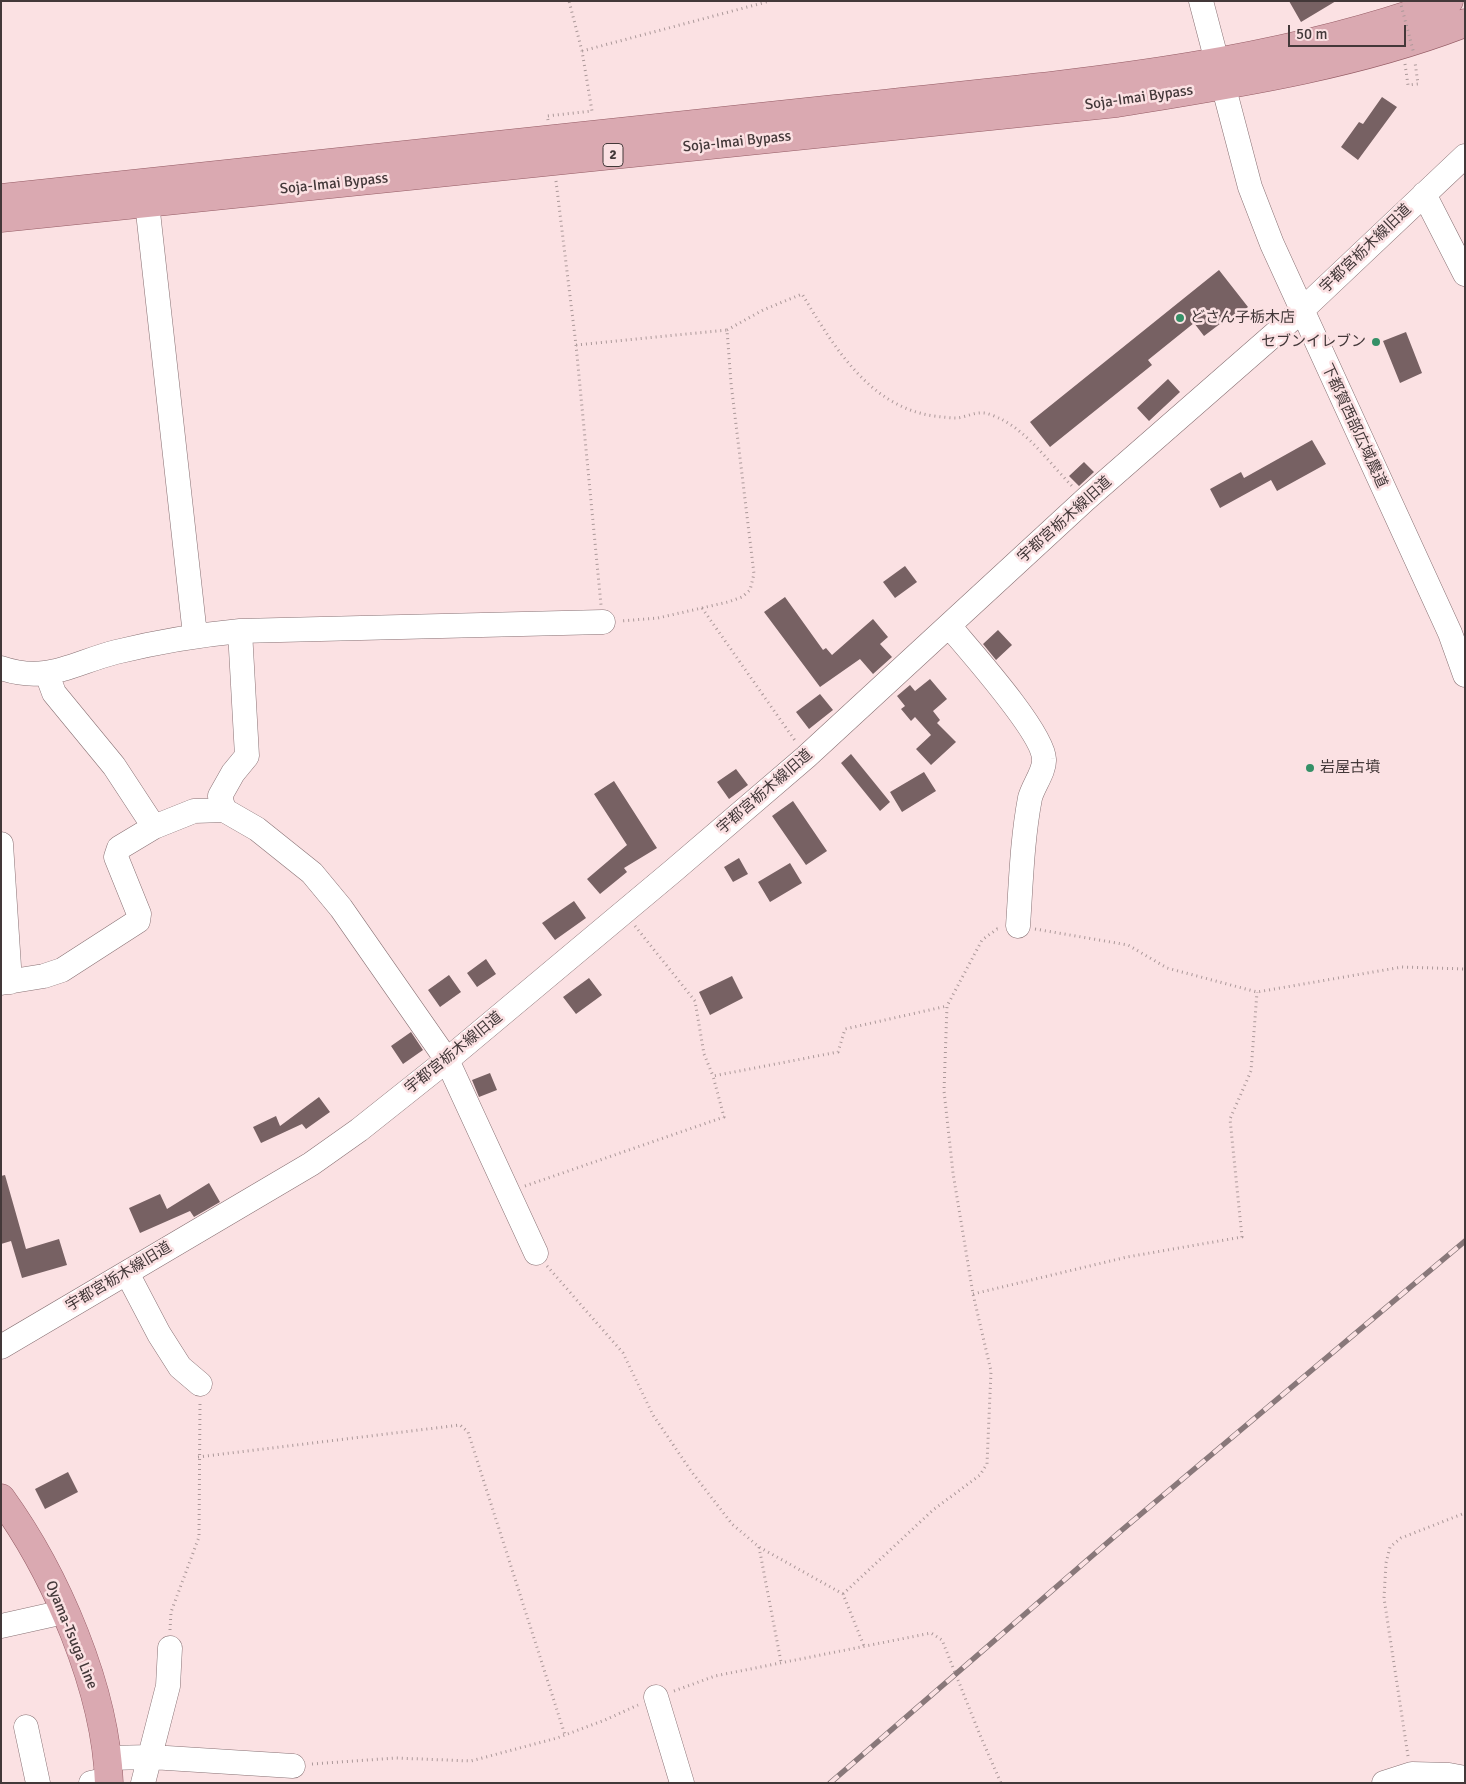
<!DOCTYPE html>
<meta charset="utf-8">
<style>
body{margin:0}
#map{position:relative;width:1466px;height:1784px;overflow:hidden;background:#fbe1e3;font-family:Signika,sans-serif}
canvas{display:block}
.frame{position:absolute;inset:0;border:2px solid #433839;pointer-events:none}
.scale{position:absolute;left:1288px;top:25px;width:118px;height:22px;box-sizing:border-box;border:2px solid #433839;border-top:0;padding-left:6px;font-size:15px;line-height:18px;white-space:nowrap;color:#433839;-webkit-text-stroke:4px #fbe1e3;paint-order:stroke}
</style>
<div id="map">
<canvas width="1466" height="1784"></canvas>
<div class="frame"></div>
<div class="scale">50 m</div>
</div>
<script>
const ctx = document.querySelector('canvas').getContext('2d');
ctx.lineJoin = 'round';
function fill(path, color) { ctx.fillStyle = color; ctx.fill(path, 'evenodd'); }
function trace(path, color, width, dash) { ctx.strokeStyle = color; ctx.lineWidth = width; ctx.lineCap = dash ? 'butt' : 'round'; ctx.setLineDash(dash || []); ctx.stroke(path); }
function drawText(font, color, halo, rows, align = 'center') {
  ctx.font = font + ' Signika,"Noto Sans JP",sans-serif'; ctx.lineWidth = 5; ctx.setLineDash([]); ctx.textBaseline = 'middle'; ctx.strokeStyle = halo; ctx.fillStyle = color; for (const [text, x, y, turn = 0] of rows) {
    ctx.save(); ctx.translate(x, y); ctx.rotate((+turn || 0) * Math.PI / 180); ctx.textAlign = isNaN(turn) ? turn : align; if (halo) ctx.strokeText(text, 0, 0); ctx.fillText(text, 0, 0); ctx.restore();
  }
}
fill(new Path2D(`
 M1289,1H1336L1301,22Z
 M1382,97L1397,107L1358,160L1341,147L1359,122L1363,124Z
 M1219,270L1248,307L1231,320L1229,317L1204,336L1194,323L1148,360L1152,365L1050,447L1030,422Z
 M1406,332L1422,373L1400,383L1383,341Z
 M1168,379L1180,392L1149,421L1137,408Z
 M1312,440L1326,464L1277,491L1271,480L1220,508L1210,489L1241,472L1244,478Z
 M1084,462L1094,472L1079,486L1069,476Z
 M905,566L917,582L895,598L883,582Z
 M785,597L823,650L826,648L832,655L873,619L888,637L880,644L892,657L873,674L860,659L820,687L764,612Z
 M998,630L1012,645L996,660L983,644Z
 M930,679L947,699L933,711L940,720L937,723L956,742L931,765L916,749L931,735L915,717L911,721L901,709L905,706L897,696L910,685L915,691Z
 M820,694L833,710L809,729L796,712Z
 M851,754L890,802L880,811L841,763Z
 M736,769L748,785L729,799L717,782Z
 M924,772L936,791L902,812L890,792Z
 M614,781L657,848L624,868L627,872L600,894L587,879L627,845L594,794Z
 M793,801L827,851L806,865L772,816Z
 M739,858L748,874L733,882L724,867Z
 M790,863L802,883L770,902L758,882Z
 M574,901L586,918L555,940L542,923Z
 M486,959L496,974L477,987L467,973Z
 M449,975L461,992L440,1007L428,990Z
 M732,976L743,998L710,1015L699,992Z
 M589,978L602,995L576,1014L563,997Z
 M411,1032L423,1050L403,1064L391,1046Z
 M490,1073L497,1090L479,1097L472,1080Z
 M319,1097L330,1112L306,1129L302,1124L261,1143L253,1127L276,1116L280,1126Z
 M5,1175L26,1249L59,1239L67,1265L22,1278L11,1241L1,1244V1176Z
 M209,1183L220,1202L194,1217L190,1211L140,1233L129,1208L160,1194L167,1209Z
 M68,1472L78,1492L45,1509L35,1489Z`), '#776163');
const minor = new Path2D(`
 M1201,1L1250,187L1272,244L1450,633L1465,675
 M145,185L195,635
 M1424,194L1465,274
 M950,627C970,651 1043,732 1044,759C1045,771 1033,786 1030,798C1022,840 1021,883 1018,926
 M1,668C47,684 73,663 116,652C157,642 198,635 240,631L603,622
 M47,674L54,693L114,766L154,827
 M224,810L220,796L233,773L247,756L240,631
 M1,844L10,982
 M1,983L44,976L62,970L138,921L139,914L116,857L119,848L154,827L194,811L224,810L257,829L312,873L341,908L447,1060L536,1253
 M127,1273L159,1334L180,1367L200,1384
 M1,1347L311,1164L359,1130L447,1060L673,871L806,757L1086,499L1301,311L1465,156
 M1,1626L64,1612
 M656,1697L682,1783
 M26,1727L38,1783
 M107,1758L151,1757L293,1766
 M91,1783L109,1779
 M143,1783L168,1686L170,1648
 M1384,1783L1412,1774L1449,1775L1465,1778`);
const major = new Path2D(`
 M1,198C279,170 557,140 835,109C1041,86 1254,73 1449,1
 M1,218L1117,103C1234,84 1354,66 1465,23
 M1,1498C56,1574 106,1689 109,1783`);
trace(minor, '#887174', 25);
trace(major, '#955c65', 29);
trace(new Path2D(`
 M582,51L770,1
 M1405,64L1408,85L1418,84L1415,62
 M548,120L547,116L592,111L582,51L569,1
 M556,181L576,345L601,605
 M727,330L763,310L802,294C833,345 869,407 934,416C942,417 950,418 957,418C966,417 975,412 983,413C989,413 996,417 1001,419C1029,433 1051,465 1073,487
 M576,345L727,330L731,383L754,574L750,590L742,597L728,602L658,618L621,621
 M702,608L796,742
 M635,926L695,1001L704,1054L713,1076
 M1035,929L1128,945L1167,968L1257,992L1402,967L1465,969
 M525,1186L724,1117L713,1076L838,1052L845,1029L947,1006
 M547,1266L623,1353L653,1415L691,1471L732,1524L759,1547L843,1594L864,1646
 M973,1294L1127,1257L1242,1237L1230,1119L1251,1071L1257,992
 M198,1457L460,1425L468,1432L565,1735
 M759,1547L781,1662
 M843,1594L933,1510L980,1475L987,1464L991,1371L973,1294L953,1173L944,1091L947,1006L982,940L997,929H1001
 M170,1630L171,1612L199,1537L200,1402
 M674,1691L715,1676L931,1633L942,1640L980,1735L1001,1783
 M1408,1756L1384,1598L1386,1563L1390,1547L1401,1538L1465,1513
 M312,1764L396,1758L471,1761L557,1738L605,1720L638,1705`), '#ab9899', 3, [1, 4]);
trace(minor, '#fff', 24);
trace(major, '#daa9b1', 28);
const rail = new Path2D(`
 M830,1783L1122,1530L1465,1241`);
trace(rail, '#89787a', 5.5);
trace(rail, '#fbe1e3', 4, [11]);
trace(new Path2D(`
 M1400,1L1414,54`), '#ab9899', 3, [1, 4]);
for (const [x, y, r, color] of [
 [1180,318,5,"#359067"],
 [1376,342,5,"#359067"],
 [1310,768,5,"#359067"]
]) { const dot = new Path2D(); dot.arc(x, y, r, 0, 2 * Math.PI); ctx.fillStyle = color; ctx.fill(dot); trace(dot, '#fbe1e3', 2); }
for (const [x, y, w] of [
 [613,155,20]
]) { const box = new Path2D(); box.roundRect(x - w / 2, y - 11.5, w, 23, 4); ctx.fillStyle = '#fbe1e3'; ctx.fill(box); trace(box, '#433839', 1); }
drawText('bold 14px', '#433839', null, [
 ["2",613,155]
]);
drawText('15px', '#433839', '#fbe1e3', [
 ["Soja-Imai Bypass",1139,98,-8],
 ["Soja-Imai Bypass",737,142,-6],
 ["Soja-Imai Bypass",334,184,-6],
 ["宇都宮栃木線旧道",1366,249,-44],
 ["下都賀西部広域農道",1354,426,65],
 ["宇都宮栃木線旧道",1065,520,-42],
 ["宇都宮栃木線旧道",765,792,-41],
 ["宇都宮栃木線旧道",454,1053,-39],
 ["宇都宮栃木線旧道",119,1277,-31],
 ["Oyama-Tsuga Line",71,1635,68]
]);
drawText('15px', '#433839', '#fbe1e3', [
 ["どさん子栃木店",1190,318],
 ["セブンイレブン",1366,342,"right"],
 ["岩屋古墳",1320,768]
], 'left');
</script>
